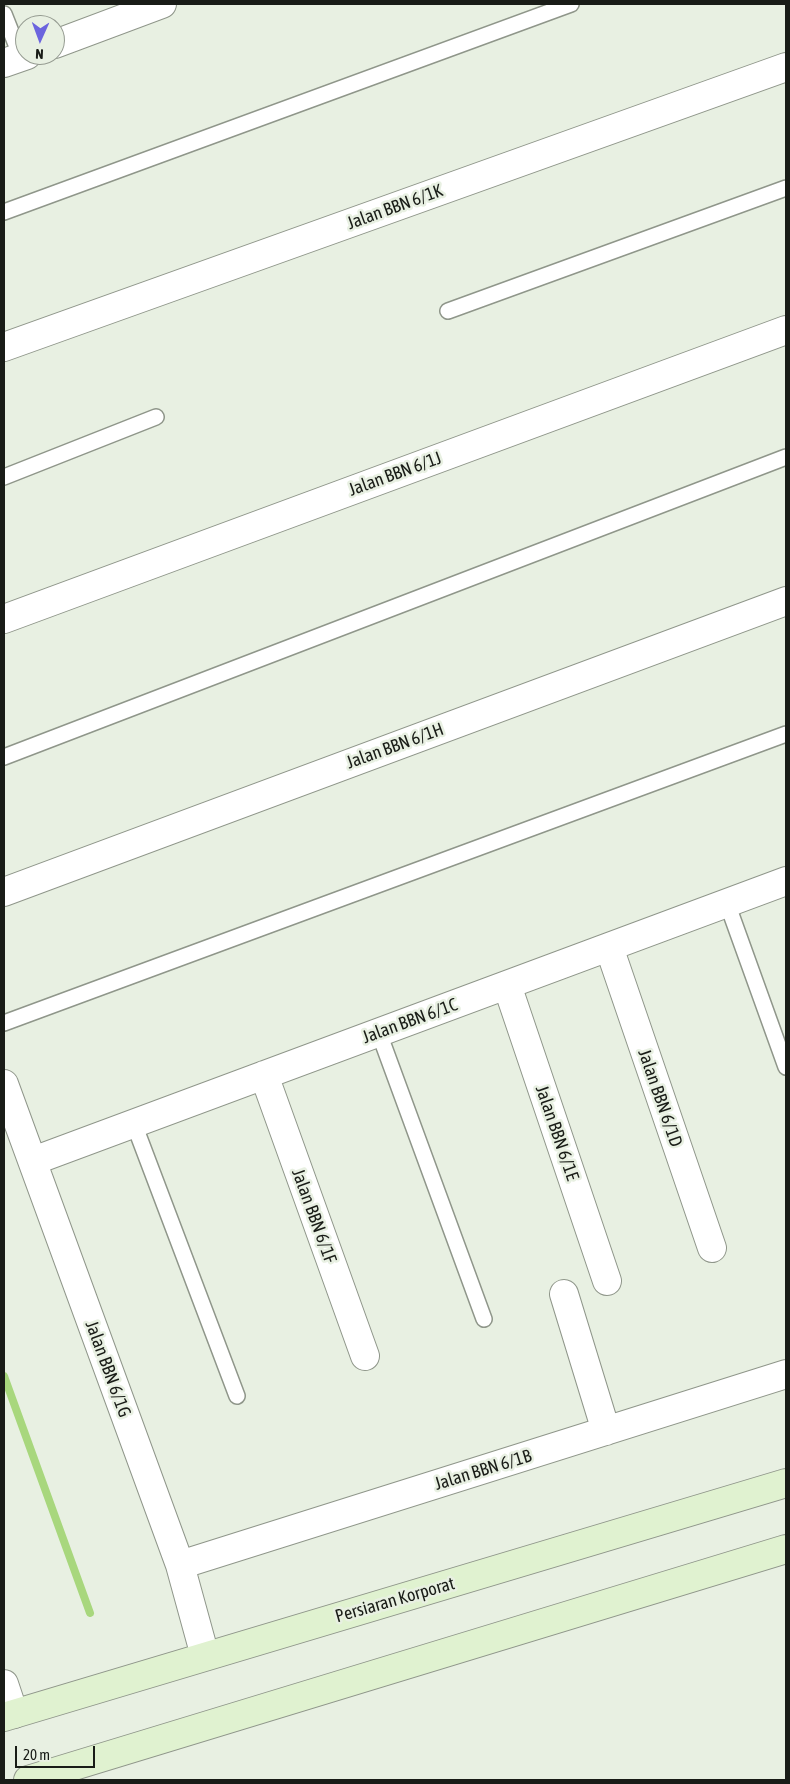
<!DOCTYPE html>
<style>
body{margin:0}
#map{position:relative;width:790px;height:1784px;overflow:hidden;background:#e8f0e2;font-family:"Asap Condensed",sans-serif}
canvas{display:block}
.frame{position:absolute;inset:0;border:5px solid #191c17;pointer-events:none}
.north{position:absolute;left:15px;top:15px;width:50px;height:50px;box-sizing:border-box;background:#e8f0e2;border:1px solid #959b91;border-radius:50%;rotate:182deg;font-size:14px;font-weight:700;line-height:20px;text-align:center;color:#191c17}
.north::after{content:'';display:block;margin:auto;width:18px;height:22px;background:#6b64de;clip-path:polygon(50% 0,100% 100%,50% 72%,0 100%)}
.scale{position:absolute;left:15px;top:1746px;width:80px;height:22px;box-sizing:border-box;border:2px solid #191c17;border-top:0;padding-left:6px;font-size:15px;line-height:18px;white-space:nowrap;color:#191c17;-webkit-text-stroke:4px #e8f0e2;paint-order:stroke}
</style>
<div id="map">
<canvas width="790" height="1784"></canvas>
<div class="frame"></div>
<div class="north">N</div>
<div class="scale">20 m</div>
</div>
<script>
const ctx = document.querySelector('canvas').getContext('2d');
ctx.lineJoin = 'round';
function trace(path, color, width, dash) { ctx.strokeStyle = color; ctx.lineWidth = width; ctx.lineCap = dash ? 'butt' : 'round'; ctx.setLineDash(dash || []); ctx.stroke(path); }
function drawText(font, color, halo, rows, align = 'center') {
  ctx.font = font + ' "Asap Condensed",sans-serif'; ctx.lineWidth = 5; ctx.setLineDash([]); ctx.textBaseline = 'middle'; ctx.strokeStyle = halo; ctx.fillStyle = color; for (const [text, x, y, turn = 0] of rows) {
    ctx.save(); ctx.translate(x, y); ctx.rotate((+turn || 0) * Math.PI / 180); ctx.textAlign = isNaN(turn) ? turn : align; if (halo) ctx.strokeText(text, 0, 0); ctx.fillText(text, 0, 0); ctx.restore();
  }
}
trace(new Path2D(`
 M4,1376L90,1613`), '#a8d77d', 8);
const lane = new Path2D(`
 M4,14L21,57
 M4,212L571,4
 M448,311L786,188
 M4,477L156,417
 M4,757L786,457
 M727,903L786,1067
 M4,1023L786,734
 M379,1033L484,1319
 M134,1124L237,1396`);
const street = new Path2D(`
 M55,44L162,4
 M4,63L27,55
 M4,347L786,67
 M4,619L786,330
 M4,892L786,601
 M609,947L712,1248
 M507,985L607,1281
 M264,1075L365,1356
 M4,1084L180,1565L205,1656
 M33,1161L786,881
 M564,1294L606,1431
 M180,1565L786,1374
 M4,1684L14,1714`);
const secondary = new Path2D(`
 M4,1717L786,1483
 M28,1780L786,1549`);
trace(lane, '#8f968a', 18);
trace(street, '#8f968a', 30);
trace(secondary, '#8f968a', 30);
trace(lane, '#fff', 15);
trace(street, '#fff', 28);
trace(secondary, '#e0f2d0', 28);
drawText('18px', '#191c17', '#e8f0e2', [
 ["Jalan BBN 6/1K",395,207,-20],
 ["Jalan BBN 6/1J",395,474,-20],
 ["Jalan BBN 6/1H",395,746,-20],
 ["Jalan BBN 6/1C",410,1021,-20],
 ["Jalan BBN 6/1D",660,1098,71],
 ["Jalan BBN 6/1E",557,1133,71],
 ["Jalan BBN 6/1F",314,1216,70],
 ["Jalan BBN 6/1G",108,1369,70],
 ["Jalan BBN 6/1B",483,1470,-17],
 ["Persiaran Korporat",395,1600,-16]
]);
</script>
